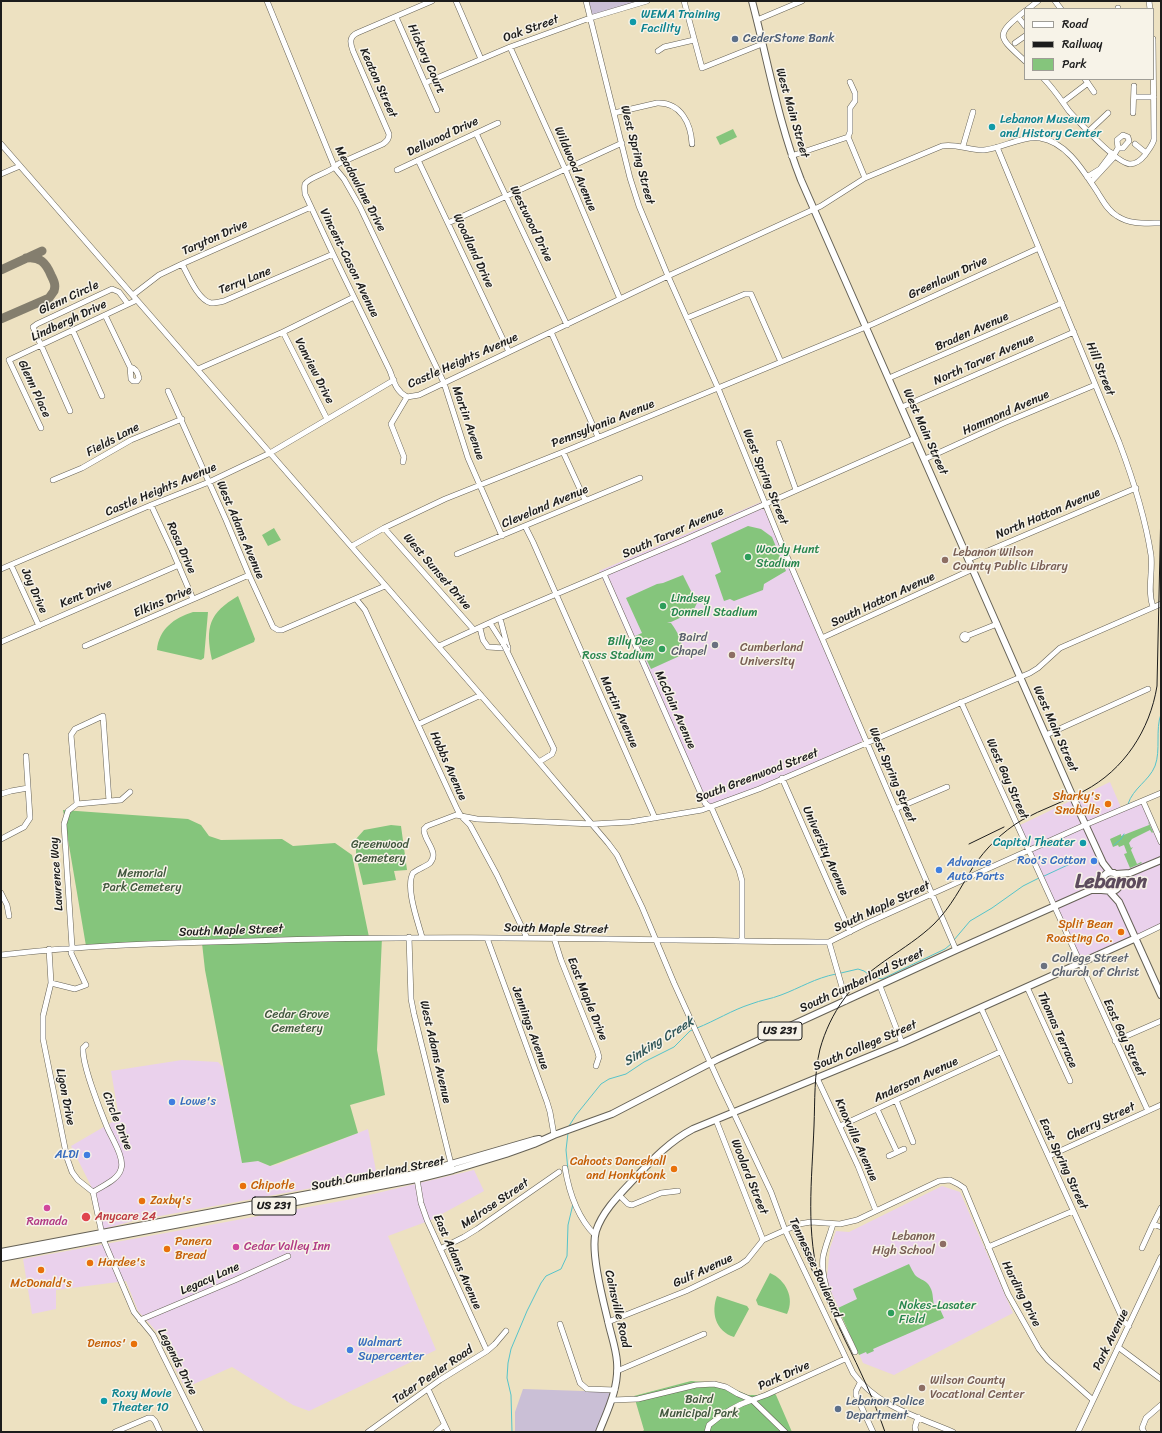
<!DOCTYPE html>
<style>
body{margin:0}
#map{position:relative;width:1162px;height:1433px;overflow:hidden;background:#ede1c1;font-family:Sriracha,sans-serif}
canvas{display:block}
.frame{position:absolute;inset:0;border:2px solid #1c1c1c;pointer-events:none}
.legend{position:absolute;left:1024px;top:8px;width:130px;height:72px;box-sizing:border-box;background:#f7f3e8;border:1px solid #9f9d96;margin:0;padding:5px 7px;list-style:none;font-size:12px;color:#1c1c1c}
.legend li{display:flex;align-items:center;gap:8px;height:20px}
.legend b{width:20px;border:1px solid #9f9d96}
</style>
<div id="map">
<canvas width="1162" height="1433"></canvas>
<div class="frame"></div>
<ul class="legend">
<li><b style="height:5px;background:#fff"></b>Road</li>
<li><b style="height:5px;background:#1c1c1c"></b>Railway</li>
<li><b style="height:11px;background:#85c57c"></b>Park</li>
</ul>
</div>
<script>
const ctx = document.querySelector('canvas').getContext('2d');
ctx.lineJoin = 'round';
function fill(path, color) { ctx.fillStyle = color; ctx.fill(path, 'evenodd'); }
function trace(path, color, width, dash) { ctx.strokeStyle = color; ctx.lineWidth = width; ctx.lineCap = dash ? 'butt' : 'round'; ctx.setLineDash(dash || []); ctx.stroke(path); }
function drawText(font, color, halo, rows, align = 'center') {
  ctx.font = font + ' Sriracha,sans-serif'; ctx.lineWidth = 3; ctx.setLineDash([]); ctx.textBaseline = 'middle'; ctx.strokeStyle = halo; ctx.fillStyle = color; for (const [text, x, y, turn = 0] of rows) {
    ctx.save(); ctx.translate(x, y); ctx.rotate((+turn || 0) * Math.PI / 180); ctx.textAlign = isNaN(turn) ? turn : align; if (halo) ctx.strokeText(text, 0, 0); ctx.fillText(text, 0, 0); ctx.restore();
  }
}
fill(new Path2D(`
 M761,502L863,739L862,742L759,789L704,808L599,571Z
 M1110,782L1122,810L1143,801L1161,842V926L1080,964L1018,826Z
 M182,1060L218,1062L223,1067L242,1162L258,1161L270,1166L279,1164L368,1129L377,1176L133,1221L103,1229L91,1186L71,1146L119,1118L111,1071Z
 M474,1170L484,1191L431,1220L388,1236L436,1350L309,1411L293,1405L232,1367L185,1388L158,1333L138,1311L126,1281L56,1290V1309L32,1314L23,1259L352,1199Z
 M942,1186L960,1192L1013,1313L894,1375L863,1363L830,1289L827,1277L830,1248L836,1231L849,1232Z`), '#ead1ec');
fill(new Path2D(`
 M589,1H639L592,16Z
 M523,1389L613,1392L596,1432H515V1412Z`), '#cabfd6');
fill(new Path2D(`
 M733,129L737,137L720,145L716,137Z
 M748,526L761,529L772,537L786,571L764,584L763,590L734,601L730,599L724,601L715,575L721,572L711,543Z
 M274,528L281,540L268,546L262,535Z
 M683,575L697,603L694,609L695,611L671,622H667L671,623C678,632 682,642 684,654L651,669L635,636L642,633L626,598L657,584L663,583Z
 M238,596L255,639L254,642L212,660C205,627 209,613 238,596Z
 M193,612H208L204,658L201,660L157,650C159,629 174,618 193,612Z
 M63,810L188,819L201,825L209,836L221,840L282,839L293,846L335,843L352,855L369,937H382L377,1050L385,1095L350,1105L358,1133L270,1166L258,1161L242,1163L205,970L202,943L86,946Z
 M1148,821L1153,832L1152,833L1150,830L1132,839L1129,843L1131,848L1133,847L1131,850L1137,864L1141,862L1142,863L1130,868L1124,854L1127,853L1124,845L1119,847L1118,845L1113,847L1110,839L1121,834V836L1149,825Z
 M391,825L401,826L407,870L394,871L396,880L363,885L356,856V839L364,830Z
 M909,1264C911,1268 913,1272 915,1275C920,1280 927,1280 930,1287C934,1294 932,1300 935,1308L939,1307L944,1318L873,1349L874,1351L867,1354L866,1352L859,1355L838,1308L857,1299L853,1289Z
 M770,1273C786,1280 795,1298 787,1314L758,1305L756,1300Z
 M717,1296L747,1306L749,1309L734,1337C715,1331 711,1312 717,1296Z
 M691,1381L720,1383L748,1395H758L772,1390L776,1395L792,1432H642L644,1430L634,1396Z`), '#85c57c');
trace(new Path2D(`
 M1128,804C1133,788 1149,781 1155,766C1161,750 1155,730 1161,714
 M1114,845L1121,839L1124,834
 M1042,877L1072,863
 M954,940L970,921L992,908L1023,886L1039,878
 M841,973L858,969L864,971L871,976L882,979L945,949L951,944
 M697,1028C715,1021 732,1010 751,1004C761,1000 771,999 781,995C800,988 815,978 836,974
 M569,1126L576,1115L601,1084L609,1079L626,1074L644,1062L674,1047L690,1031L692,1030
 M568,1170L566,1150L568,1133
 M512,1432L511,1395L507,1378L508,1363L511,1349L527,1311L541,1283L546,1276L561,1269L567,1256L568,1225L573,1204`), '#55c3ca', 1);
trace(new Path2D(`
 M1,270L42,251
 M1,319L49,298L54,291C56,285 54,281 51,275C46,263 40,256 26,258`), '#847e6e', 9);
const minor = new Path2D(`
 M267,1L335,168L344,179L360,207L444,383L468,458L502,536
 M432,1L357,33C349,37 350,43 353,51L389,134C389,139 387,141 383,144L338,164C331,173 310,176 305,184C304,188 305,191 305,194L333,254L390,371C394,382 396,391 407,397L419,395L668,276L821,206L865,178L942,146C957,143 969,151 984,150C1003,148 1021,136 1040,138C1067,142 1084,172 1098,193C1103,201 1108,211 1117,216C1131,225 1146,223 1161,223
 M456,1L481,59
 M586,1L630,178L639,206L668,276L718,388L782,545L956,950
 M684,1L702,68L762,44
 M1055,1L1061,9
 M1149,1L1150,9
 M1118,8V9
 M1028,9L1038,1
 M1025,11C994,36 998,36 1025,61
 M396,17L437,110
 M1018,17L1025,26
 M757,20L802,1
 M1015,43L1025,36
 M510,47L565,169L620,299
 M658,51L664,47L694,40
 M1044,79C1054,89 1061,100 1069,111C1079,122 1116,163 1130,164C1136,164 1141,160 1145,155C1148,150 1153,145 1154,139L1153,39
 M1085,79L1094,92
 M850,82L855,93V101L850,108V132L848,137L865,178
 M425,83L510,47L590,18L647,1
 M1134,97H1154
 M1063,102L1088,83
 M614,113L657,103C681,102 691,124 692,144
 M1133,113L1134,86
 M1089,131L1108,113
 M476,133L567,325
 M1,144L539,762L608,843L617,855L642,907L674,983L719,1082L771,1192L785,1230L853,1373C878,1407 916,1416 953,1432
 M1135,144L1146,153
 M963,146L973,112
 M997,147L1119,442C1133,479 1145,516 1151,555C1153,572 1147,591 1153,607
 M1114,155L1118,148L1117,140L1123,135L1128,137L1129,141L1123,148H1118
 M791,156L848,137
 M418,160L509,352
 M397,170L498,123
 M1,174L20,166
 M1087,177L1100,169L1112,153
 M1091,182L1115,156
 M448,223L622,143
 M182,264C188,275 198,300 211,303C215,303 220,302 224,301L333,254
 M133,295L159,275L182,264L311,207
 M105,315L130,367L131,379L133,381H137L139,378C138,373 135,368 130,367
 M687,318L745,294H751L781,362
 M73,331L102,396
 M283,332L327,419
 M551,332L598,437
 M198,369L283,332L354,297
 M889,378L1062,303
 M168,391L226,520L249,575L273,627L278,630H282L385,586
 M902,407L1074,332
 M70,411L33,327L37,324L112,289L119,292L128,304
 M41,428L9,360L137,300
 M779,443L796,490
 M563,452L585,500
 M925,459L1004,423L1095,385
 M403,462L404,457L391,424L407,397
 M53,480L82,468L131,440L182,419
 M151,505L172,550L193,599
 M525,526L533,542L655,818
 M384,528L474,630
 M352,546L384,528L445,499L563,452L873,324L1039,248
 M457,554L640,478
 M969,559L1136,488
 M11,565L39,626
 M1,569L151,505L209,482L270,453L394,380
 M604,574L705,803L712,809L739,870L742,881V941
 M356,599L365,610L457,809L461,816L470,825L497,875L527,938
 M500,618L508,649
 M490,623L504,645
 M480,628L483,640L488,647L504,648L508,647
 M962.5 637a2.5 2.5 0 1 1 5 0a2.5 2.5 0 1 1-5 0Z
 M967,636L997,624
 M822,638L973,569
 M1,642L179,565
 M85,646L249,575
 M439,646L500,618L684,540L915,438
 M506,649L554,749L552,754L539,762
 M961,702L1148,1111
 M419,724L481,695
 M1046,735L1148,689
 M782,778L850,932
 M1,794L11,791L28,788
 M1143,801L1161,842
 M77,804L71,735L75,729L103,716L109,801
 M77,804L121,800L130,792
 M895,809L947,787
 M1,839L24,827L30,818L26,756
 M1,893L7,905L9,916
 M409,937L411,999L414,1014L452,1168
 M422,937C418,922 405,887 413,873C418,869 425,867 430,863C440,852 423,840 424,829L427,826L456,815L477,819L593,824L630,822L702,810L759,789L1030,673L1038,668L1060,648L1161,604
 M487,938L547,1102L550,1112L554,1135
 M554,938L561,960L597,1050L599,1057L596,1066
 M1136,938L1161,926
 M829,942L846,1001
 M49,949L51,983L43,1016V1039L67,1158L72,1172L78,1180L93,1192L103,1239L134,1312L153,1335L201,1432
 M1,955C84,945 167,943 250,941C443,934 636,940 829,942L865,924L1085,825L1161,793
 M51,983L75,989L86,985L71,953L72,947L64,824L68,811L77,804
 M880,986L902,1043
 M1027,987L1070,1081
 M981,1008L1124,1322L1129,1326
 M1115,1041L1161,1021
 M86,1045L83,1048C82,1064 100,1110 107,1127C111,1137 125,1158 121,1169C118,1180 102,1186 93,1192
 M817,1078L858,1166L876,1211
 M896,1100L913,1142
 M877,1109L897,1152
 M716,1120L763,1240
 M840,1126L1000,1052
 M889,1156L904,1149
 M1049,1156L1161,1105
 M565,1168C569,1192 578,1218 595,1235
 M417,1179L421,1203L427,1220L487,1351
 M619,1195L628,1204L632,1205L661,1193L678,1191
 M1161,1208L1153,1224L1161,1227
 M833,1224C830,1235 825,1246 823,1257C819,1287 843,1325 855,1352
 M988,1247L1073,1211
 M1142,1248L1153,1224
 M440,1249L464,1237L477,1229L559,1172
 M140,1320L235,1280L288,1256
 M608,1322L686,1291L740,1265L747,1260L763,1240L799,1224L811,1222L840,1224L857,1220L939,1181L950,1180L958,1184L964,1188L1008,1294L1039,1349L1048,1360L1093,1400
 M560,1324L580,1383L587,1389L615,1390
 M1118,1347L1161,1379
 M617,1371L704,1334
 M860,1383L856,1391V1395L873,1432
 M428,1389L448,1432
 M613,1400L638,1399L696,1385L714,1384L726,1387L738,1394L752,1400L766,1395L845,1359
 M115,1432L148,1418H152L155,1421L160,1432
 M368,1432L440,1380L487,1351L495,1344L506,1331
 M436,1432L444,1425
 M707,1432L709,1425C722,1414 736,1405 752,1400L785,1432
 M916,1432L915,1427L918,1417
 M1078,1432L1161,1257
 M1144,1432L1142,1428L1146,1418L1161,1405`);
const major = new Path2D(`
 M752,1C768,61 778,122 801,180L1080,813L1103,863L1110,872
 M1116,874L1130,873L1161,860
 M1110,892L1119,902L1161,995
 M1,1252L420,1173L534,1140L539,1139
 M1,1258L417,1179L453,1170L506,1154L534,1144L554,1135L612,1114L718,1059L956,950L1091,890C1094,888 1097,887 1099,884C1104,877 1104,871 1114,873L1120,878V885C1115,894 1110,890 1101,890C1098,890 1094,890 1091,890
 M599,1432C608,1409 619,1388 617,1362C616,1348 611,1335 608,1321C603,1300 590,1251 596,1231C603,1210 621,1193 635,1178C653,1159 670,1141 693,1129L902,1043L1136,938`);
trace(minor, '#656156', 6);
trace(major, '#656156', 8);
trace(minor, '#fff', 5);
trace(major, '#fff', 6);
trace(new Path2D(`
 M969,844L1004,827
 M794,1232L814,1274
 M885,1432C874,1400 860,1370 845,1340C837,1322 827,1304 821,1285C805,1235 812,1179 814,1126C815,1101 814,1074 820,1049C825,1031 833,1014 844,999C867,966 906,951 934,924C951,907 961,887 973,867C986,848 1002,832 1022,820C1042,809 1064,802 1084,791C1124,770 1150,730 1157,686L1161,506`), '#1c1c1c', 1);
const minorBridge = new Path2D(`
 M504,645L506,649`);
trace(minorBridge, '#656156', 6, []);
trace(minorBridge, '#fff', 5);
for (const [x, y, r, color] of [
 [633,22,4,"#0f9aa8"],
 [735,39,4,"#5c6f8a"],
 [992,127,4,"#0f9aa8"],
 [748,557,4,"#2e9e5b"],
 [945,560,4,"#8d6e63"],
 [663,606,4,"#2e9e5b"],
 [715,645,4,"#6b7280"],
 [662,649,4,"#2e9e5b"],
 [732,655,4,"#8d6e63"],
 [1108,804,4,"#e8710a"],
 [1083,843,4,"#0f9aa8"],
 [1094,861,4,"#3f7fe0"],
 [939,870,4,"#3f7fe0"],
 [1121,932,4,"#e8710a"],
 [1044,966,4,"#6b7280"],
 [172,1102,4,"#3f7fe0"],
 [87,1155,4,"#3f7fe0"],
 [674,1169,4,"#e8710a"],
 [243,1186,4,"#e8710a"],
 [142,1201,4,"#e8710a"],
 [47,1208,4,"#d1479c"],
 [86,1217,5,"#e0444e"],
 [943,1244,4,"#8d6e63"],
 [236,1247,4,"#d1479c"],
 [167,1249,4,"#e8710a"],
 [90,1263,4,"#e8710a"],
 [41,1270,4,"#e8710a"],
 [891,1313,4,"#2e9e5b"],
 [134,1344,4,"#e8710a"],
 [350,1350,4,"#3f7fe0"],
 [922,1388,4,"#8d6e63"],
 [104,1401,4,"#0f9aa8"],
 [838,1409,4,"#5c6f8a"]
]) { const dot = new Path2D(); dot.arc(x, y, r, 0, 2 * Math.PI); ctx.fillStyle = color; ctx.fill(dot); trace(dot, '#f7f3e8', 1.5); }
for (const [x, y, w] of [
 [780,1031,44],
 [274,1206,44]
]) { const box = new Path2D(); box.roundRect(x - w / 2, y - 9, w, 18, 3); ctx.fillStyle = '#f7f3e8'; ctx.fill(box); trace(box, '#1c1c1c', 1); }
drawText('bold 11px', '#1c1c1c', null, [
 ["US 231",780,1031],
 ["US 231",274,1206]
]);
drawText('12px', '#0d838f', '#f7f3e8', [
 ["WEMA Training",641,15],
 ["Facility",641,29],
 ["Lebanon Museum",1000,120],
 ["and History Center",1000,134],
 ["Capitol Theater",1075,843,"right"],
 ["Roxy Movie",112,1394],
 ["Theater 10",112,1408]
], 'left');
drawText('12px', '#1c1c1c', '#f7f3e8', [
 ["Oak Street",531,29,-20],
 ["Hickory Court",426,59,66],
 ["Keaton Street",378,83,66],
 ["West Main Street",792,113,74],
 ["Dellwood Drive",443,137,-25],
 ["West Spring Street",637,155,75],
 ["Wildwood Avenue",575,169,67],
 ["Meadowlane Drive",360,189,62],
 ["Westwood Drive",531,224,64],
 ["Taryton Drive",215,238,-24],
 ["Woodland Drive",473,251,65],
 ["Vincent-Cason Avenue",349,263,64],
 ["Greenlawn Drive",948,278,-25],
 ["Terry Lane",245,281,-22],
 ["Glenn Circle",69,298,-25],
 ["Lindbergh Drive",69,321,-25],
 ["Braden Avenue",972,332,-24],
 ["North Tarver Avenue",984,360,-24],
 ["Castle Heights Avenue",463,361,-24],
 ["Hill Street",1100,369,68],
 ["Vanview Drive",314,371,63],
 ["Glenn Place",34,389,65],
 ["Hammond Avenue",1006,413,-24],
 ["Martin Avenue",468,423,71],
 ["Pennsylvania Avenue",603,424,-22],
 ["West Main Street",925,432,66],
 ["Fields Lane",113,440,-28],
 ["West Spring Street",765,477,68],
 ["Castle Heights Avenue",161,490,-23],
 ["Cleveland Avenue",545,507,-23],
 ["North Hatton Avenue",1048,514,-23],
 ["West Adams Avenue",240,530,67],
 ["South Tarver Avenue",673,533,-24],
 ["Rosa Drive",181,548,66],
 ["West Sunset Drive",437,572,49],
 ["Joy Drive",34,591,66],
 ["Kent Drive",86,594,-23],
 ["South Hatton Avenue",883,600,-25],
 ["Elkins Drive",163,602,-23],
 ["McClain Avenue",675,710,66],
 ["Martin Avenue",619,712,66],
 ["West Main Street",1055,729,66],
 ["Hobbs Avenue",448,766,66],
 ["West Spring Street",892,775,67],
 ["South Greenwood Street",757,776,-21],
 ["West Gay Street",1007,779,66],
 ["University Avenue",825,851,66],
 ["Lawrence Way",57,874,-94],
 ["South Maple Street",882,907,-25],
 ["South Maple Street",556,929,1],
 ["South Maple Street",231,931,-2],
 ["South Cumberland Street",862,981,-25],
 ["East Maple Drive",587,999,68],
 ["Jennings Avenue",530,1028,70],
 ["Thomas Terrace",1057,1030,66],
 ["East Gay Street",1124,1038,65],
 ["South College Street",865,1046,-23],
 ["West Adams Avenue",435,1052,77],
 ["Anderson Avenue",916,1080,-25],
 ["Ligon Drive",65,1097,79],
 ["Circle Drive",117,1121,68],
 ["Cherry Street",1101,1122,-25],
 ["Knoxville Avenue",856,1140,66],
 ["East Spring Street",1063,1164,65],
 ["South Cumberland Street",378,1174,-11],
 ["Woolard Street",749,1177,68],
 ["Melrose Street",495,1204,-34],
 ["East Adams Avenue",457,1262,66],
 ["Tennessee Boulevard",815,1268,65],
 ["Gulf Avenue",703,1271,-25],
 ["Legacy Lane",210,1279,-24],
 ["Harding Drive",1021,1294,63],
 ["Cainsville Road",617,1309,77],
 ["Park Avenue",1111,1340,-64],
 ["Legends Drive",177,1362,63],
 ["Tater Peeler Road",433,1375,-34],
 ["Park Drive",784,1376,-24]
]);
drawText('12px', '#4e5e75', '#f7f3e8', [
 ["CederStone Bank",743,39],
 ["Lebanon Police",846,1402],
 ["Department",846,1416]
], 'left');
drawText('12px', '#27864d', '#f7f3e8', [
 ["Woody Hunt",756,550],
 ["Stadium",756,564],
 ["Lindsey",671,599],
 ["Donnell Stadium",671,613],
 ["Billy Dee",654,642,"right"],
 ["Ross Stadium",654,656,"right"],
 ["Nokes-Lasater",899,1306],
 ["Field",899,1320]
], 'left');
drawText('12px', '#785e54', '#f7f3e8', [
 ["Lebanon Wilson",953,553],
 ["County Public Library",953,567],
 ["Cumberland",740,648],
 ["University",740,662],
 ["Lebanon",935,1237,"right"],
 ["High School",935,1251,"right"],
 ["Wilson County",930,1381],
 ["Vocational Center",930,1395]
], 'left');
drawText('12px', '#5b616d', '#f7f3e8', [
 ["Baird",707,638],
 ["Chapel",707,652],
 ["College Street",1052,959,"left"],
 ["Church of Christ",1052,973,"left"]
], 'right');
drawText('12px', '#c56008', '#f7f3e8', [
 ["Sharky's",1100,797],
 ["Snoballs",1100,811],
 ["Split Bean",1113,925],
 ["Roasting Co.",1113,939],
 ["Cahoots Dancehall",666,1162],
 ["and Honkytonk",666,1176],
 ["Chipotle",251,1186,"left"],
 ["Zaxby's",150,1201,"left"],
 ["Panera",175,1242,"left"],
 ["Bread",175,1256,"left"],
 ["Hardee's",98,1263,"left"],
 ["McDonald's",41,1284,"center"],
 ["Demos'",126,1344]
], 'right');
drawText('12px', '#41573e', '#f7f3e8', [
 ["Greenwood",380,845],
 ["Cemetery",380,859],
 ["Memorial",142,874],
 ["Park Cemetery",142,888],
 ["Cedar Grove",297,1015],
 ["Cemetery",297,1029],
 ["Baird",699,1400],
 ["Municipal Park",699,1414]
]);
drawText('12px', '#366cbe', '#f7f3e8', [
 ["Roo's Cotton",1086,861,"right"],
 ["Advance",947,863],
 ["Auto Parts",947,877],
 ["Lowe's",180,1102],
 ["ALDI",79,1155,"right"],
 ["Walmart",358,1343],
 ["Supercenter",358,1357]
], 'left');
drawText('12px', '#be3a42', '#f7f3e8', [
 ["Anycare 24",95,1217]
], 'left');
drawText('12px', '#b23c85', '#f7f3e8', [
 ["Ramada",47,1222],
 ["Cedar Valley Inn",244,1247,"left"]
]);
drawText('italic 13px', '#305659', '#f7f3e8', [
 ["Sinking Creek",659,1042,-32]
]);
drawText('bold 20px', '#5d4c5d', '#f7f3e8', [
 ["Lebanon",1111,883]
]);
</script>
